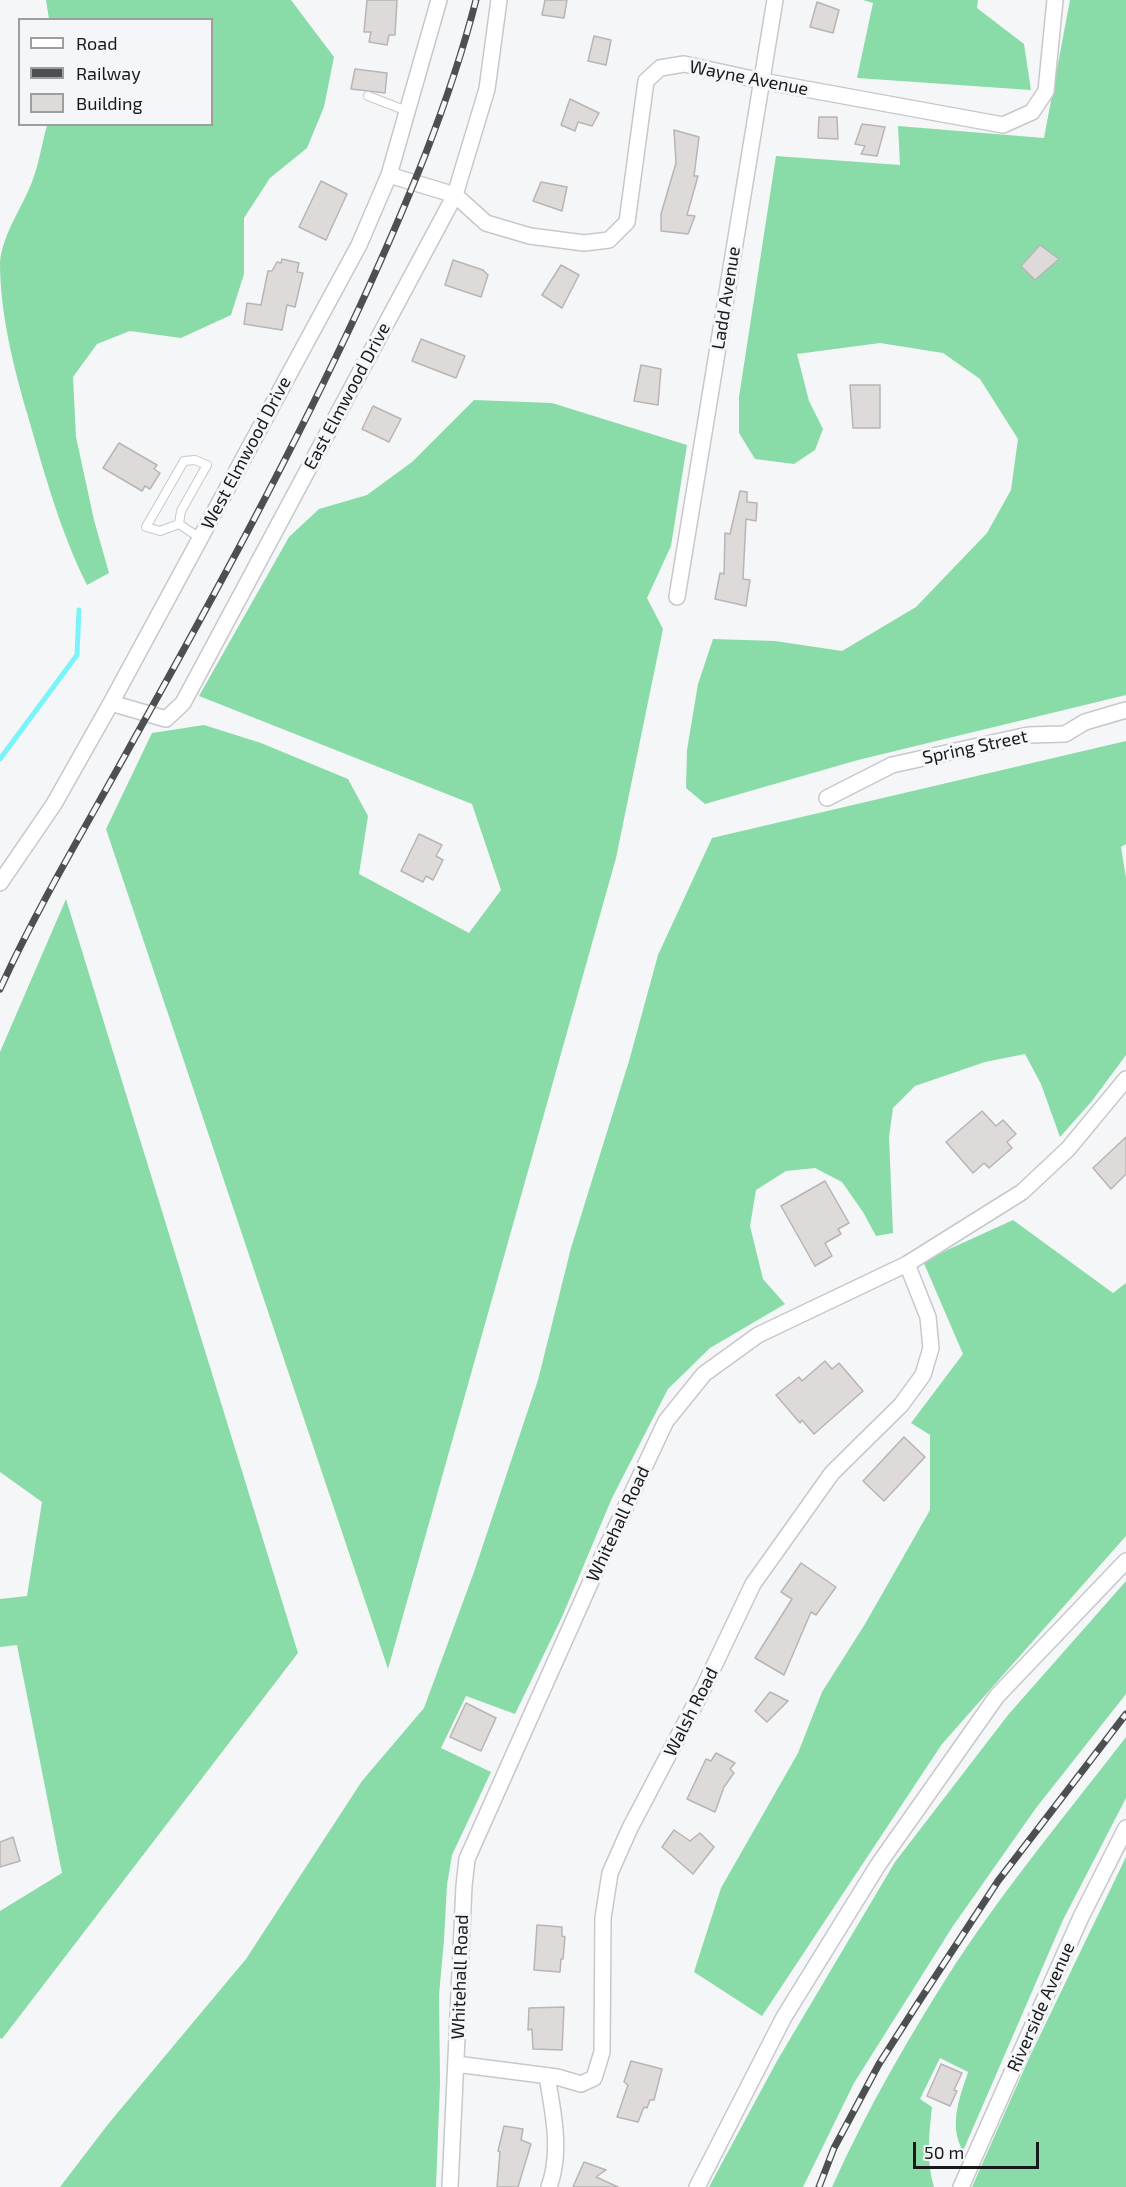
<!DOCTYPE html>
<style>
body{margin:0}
#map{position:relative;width:1126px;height:2187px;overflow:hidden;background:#f4f6f8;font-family:"Exo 2",sans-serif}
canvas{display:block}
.legend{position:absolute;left:18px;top:18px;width:195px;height:108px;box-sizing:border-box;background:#f4f6f8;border:2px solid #9c9e9f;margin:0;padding:8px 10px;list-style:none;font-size:18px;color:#18191a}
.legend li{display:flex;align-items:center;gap:12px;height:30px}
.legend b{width:30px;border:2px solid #9c9e9f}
.scale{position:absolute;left:913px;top:2142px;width:126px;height:27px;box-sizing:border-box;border:3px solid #18191a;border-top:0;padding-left:8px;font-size:18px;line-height:21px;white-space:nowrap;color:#18191a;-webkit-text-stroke:4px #f4f6f8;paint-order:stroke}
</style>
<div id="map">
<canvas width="1126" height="2187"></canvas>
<ul class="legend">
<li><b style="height:8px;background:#fff"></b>Road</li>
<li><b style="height:8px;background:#4e4f50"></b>Railway</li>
<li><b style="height:16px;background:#dedada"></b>Building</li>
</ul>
<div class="scale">50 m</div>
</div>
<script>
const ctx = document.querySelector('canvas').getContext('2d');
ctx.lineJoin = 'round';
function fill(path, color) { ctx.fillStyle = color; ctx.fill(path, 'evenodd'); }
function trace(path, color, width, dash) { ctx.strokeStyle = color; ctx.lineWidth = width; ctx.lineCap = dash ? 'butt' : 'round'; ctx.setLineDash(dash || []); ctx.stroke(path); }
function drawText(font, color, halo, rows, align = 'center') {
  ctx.font = font + ' "Exo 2",sans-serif'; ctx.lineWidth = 6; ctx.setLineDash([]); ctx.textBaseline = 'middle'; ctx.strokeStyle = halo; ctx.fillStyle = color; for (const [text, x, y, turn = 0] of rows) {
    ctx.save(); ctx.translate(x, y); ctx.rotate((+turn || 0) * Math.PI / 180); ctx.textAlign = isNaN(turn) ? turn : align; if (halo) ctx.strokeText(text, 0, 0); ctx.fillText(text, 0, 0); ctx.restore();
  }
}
fill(new Path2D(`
 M46,0H291L334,57L324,107L307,148L270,178L244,218V274L231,315L181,338L130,331L97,344L73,377L76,437L94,520L109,573L87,585C60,531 44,472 27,413C13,365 0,313 0,262C3,233 22,208 32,182C39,164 42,143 47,125L212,124V20L49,19Z
 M863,0H978L977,8L1024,44L1031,90L857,78L873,3Z
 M1070,0H1126V695L858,760L705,804L686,788L687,750L698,684L713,639L775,641L842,651L916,607L987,533L1011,490L1018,439L980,379L943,353L880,343L797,354L809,401L823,429L815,450L794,464L755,459L739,433V397L776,156L900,165L898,126L1044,138Z
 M474,400L552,403L687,445L671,546L647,598L663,629L616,858L388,1669L106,829L152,733L204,725L261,743L348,779L368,816L359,874L469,933L501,890L472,804L199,696L289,537L319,509L367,495L412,462Z
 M1126,741V844L1121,847L1126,878V1055L1092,1101L1060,1137L1041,1084L1025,1054L985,1062L915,1086L893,1108L889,1137L893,1233L876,1236L863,1212L842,1182L815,1168L786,1171L756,1190L750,1226L763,1279L785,1304L710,1348L668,1389L612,1498L562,1617L515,1714L466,1696L441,1748L491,1772L452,1855L447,1885L444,1940L439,1995L440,2083L436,2187H60L109,2123L246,1959L362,1781L424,1708L474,1572L538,1380L571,1248L629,1061L658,955L712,838Z
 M66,899L298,1653L2,2039L0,2038V1911L62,1873L17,1645L0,1647V1599L27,1596L42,1502L0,1472V1052Z
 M1013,1220L1113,1293L1126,1283V1536L942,1744L762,2016L694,1972L721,1888L798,1753L822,1692L865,1624L930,1510V1435L911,1423L963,1354L923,1261Z
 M1126,1581V1694L1036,1808L953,1926L854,2083L803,2187H709L777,2061L895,1862L1008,1715Z
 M1126,1737V1798L1063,1920L963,2151C948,2125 960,2097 968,2072L940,2058L920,2099L932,2107C929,2134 926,2161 934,2187H832C867,2109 910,2035 956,1963C1007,1885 1069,1811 1126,1737Z
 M1126,1857V2187H972L1030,2056Z`), '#89dca8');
trace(new Path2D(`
 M0,759L77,655L79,610`), '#7af4f8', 5);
const building = new Path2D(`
 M367,0H397L395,35H389L387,45L369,42L371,32H364Z
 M545,0H567L564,18L542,15Z
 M817,2L839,10L833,33L810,27Z
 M594,36L611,40L606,65L588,61Z
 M355,69L387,73L385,93L351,89Z
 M570,99L599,113L592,126L578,122L575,131L561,125Z
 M819,117H837L838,139L818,138Z
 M862,124L885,127L877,156L861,154L865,146L855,144Z
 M674,130L699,137L694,176H698L687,215L695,216L688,234L661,231V214L676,163Z
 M321,181L347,194L326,240L299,227Z
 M541,182L567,187L562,211L533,201Z
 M1040,245L1059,259L1035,280L1021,266Z
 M282,259L299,263L297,272L303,273L295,307L287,305L282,330L244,324L247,303L261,305L268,271H272L277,262L281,263Z
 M453,260L483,270L488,275L481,297L445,285Z
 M561,265L579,275L562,308L542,295Z
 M421,339L465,356L456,378L412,361Z
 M641,365L661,369L658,405L634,401Z
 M850,385H880V428H853Z
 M373,406L401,419L389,442L362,429Z
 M119,443L157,465L154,469L160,473L150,489L145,486L142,491L103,468Z
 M740,491L747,492V502L757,503L756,521L746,519L743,579L750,580L746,606L715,599L720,573L724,574L725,533L730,534Z
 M419,834L442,845L436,856L443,860L433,880L426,876L423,882L401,871Z
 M982,1111L996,1126L1003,1120L1016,1134L1007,1142L1012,1148L989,1168L984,1163L973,1173L946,1142Z
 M1126,1137V1174L1111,1189L1093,1168Z
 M825,1181L849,1223L838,1229L841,1234L825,1243L832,1256L815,1266L781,1206Z
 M825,1361L832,1369L839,1363L863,1391L814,1434L802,1420L800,1423L776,1395L799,1377L802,1381Z
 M904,1437L925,1457L884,1501L863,1481Z
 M801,1563L836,1587L816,1615L811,1612L784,1675L755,1658L792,1599L781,1592Z
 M770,1692L788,1701L767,1722L755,1711Z
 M466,1703L496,1718L481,1751L450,1737Z
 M716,1753L735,1763L730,1769L734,1773L724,1787L715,1812L687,1799L706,1759L711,1761Z
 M674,1830L690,1841L700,1833L714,1847L693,1874L662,1847Z
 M13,1837L20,1861L0,1867V1842Z
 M537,1925L562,1927V1936L565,1937L563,1959H561L560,1972L534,1970Z
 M564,2007L562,2050L533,2049L532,2029L528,2030L529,2008Z
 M631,2061L662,2069L654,2100H650L647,2108L644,2107L638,2122L617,2117L628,2085L624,2082Z
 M941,2064L962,2073L954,2090L957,2091L950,2106L927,2096Z
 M504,2126L523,2129L521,2140L531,2144L518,2187H497L500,2152L498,2151Z
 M584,2162L606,2170L596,2177L618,2187H573Z`);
fill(building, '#dedada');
trace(building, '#b8b5b4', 1.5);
const lane = new Path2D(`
 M368,96L407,111
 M195,460L207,465L181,511L179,524L160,531L146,527L184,461Z
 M179,524L200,538`);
const street = new Path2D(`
 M389,175L455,195L486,223L530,236L584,243L609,240L627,222L646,81L660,68L684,64L762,81L1003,125L1032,112L1046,91L1055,0
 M677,597L775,0
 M111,703L166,719L183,703L455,195L487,89L499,0
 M827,798L892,765L1028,735L1065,734L1085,722L1126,710
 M0,883L54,804L111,703L359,245L389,175L439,0
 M456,2064L557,2077L581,2084L594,2078L602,2052L603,1918L610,1873L630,1828L703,1689L753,1584L832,1473L901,1405L923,1375L931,1348L928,1317L907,1264
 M547,2076C553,2112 562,2152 549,2187
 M450,2187L464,1886L467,1859L596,1570L666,1421L704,1374L758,1335L907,1264L1022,1192L1068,1149L1126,1079
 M697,2187L784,2017L878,1865L997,1696L1126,1561
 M961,2187L1081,1917L1126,1828`);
trace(lane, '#c7c8cb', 10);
trace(street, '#c7c8cb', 18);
trace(lane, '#fff', 8);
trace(street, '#fff', 15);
const rail = new Path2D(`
 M0,989C39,904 88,823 133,741C213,598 292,453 361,304C406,206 449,105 476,0
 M819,2187L834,2148L879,2064L918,2003L998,1881L1126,1714`);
trace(rail, '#4e4f50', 7);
trace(rail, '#f4f6f8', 4.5, [14]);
drawText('18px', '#18191a', '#f4f6f8', [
 ["Wayne Avenue",749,78,11],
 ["Ladd Avenue",726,298,-81],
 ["East Elmwood Drive",347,396,-62],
 ["West Elmwood Drive",246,453,-62],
 ["Spring Street",975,747,-12],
 ["Whitehall Road",618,1524,-65],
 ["Walsh Road",691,1712,-63],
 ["Whitehall Road",460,1977,-88],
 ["Riverside Avenue",1041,2007,-66]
]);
</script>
